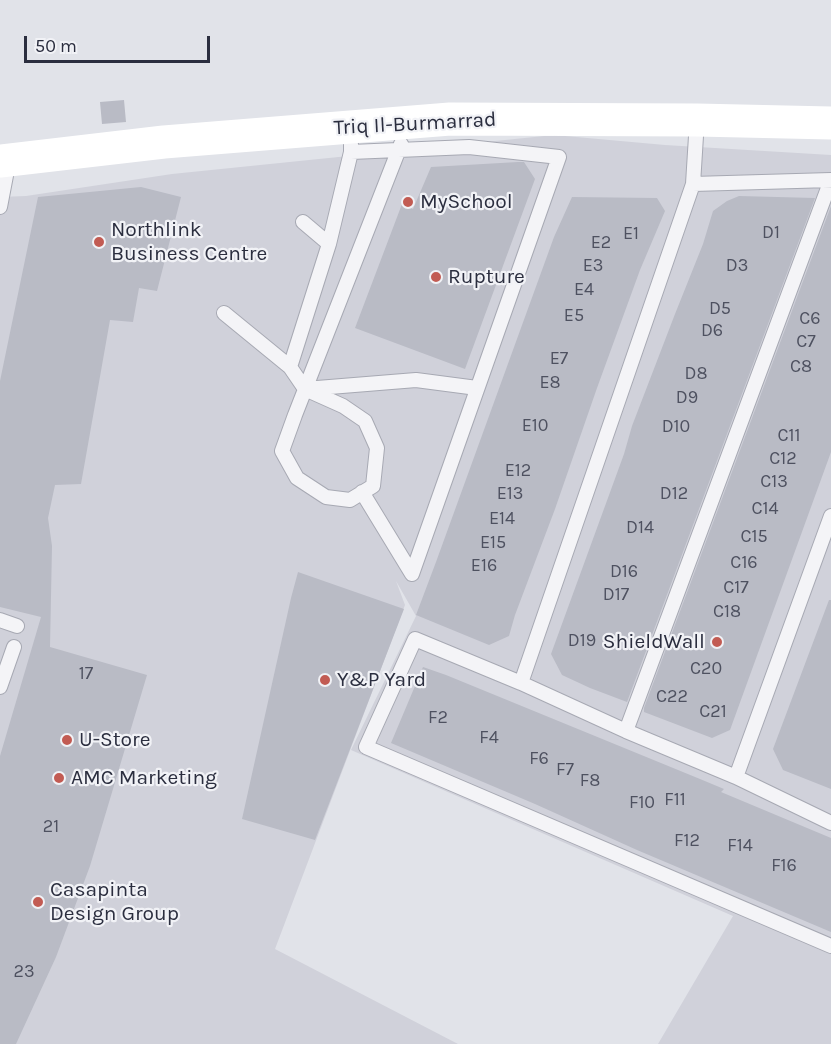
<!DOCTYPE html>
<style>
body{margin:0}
#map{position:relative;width:831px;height:1044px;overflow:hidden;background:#e1e3e9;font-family:Karla,sans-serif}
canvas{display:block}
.scale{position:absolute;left:24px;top:36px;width:186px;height:27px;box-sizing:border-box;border:3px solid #2b2e3f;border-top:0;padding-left:8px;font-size:18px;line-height:21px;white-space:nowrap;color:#2b2e3f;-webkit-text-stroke:4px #f1f2f6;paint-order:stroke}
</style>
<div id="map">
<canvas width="831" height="1044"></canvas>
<div class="scale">50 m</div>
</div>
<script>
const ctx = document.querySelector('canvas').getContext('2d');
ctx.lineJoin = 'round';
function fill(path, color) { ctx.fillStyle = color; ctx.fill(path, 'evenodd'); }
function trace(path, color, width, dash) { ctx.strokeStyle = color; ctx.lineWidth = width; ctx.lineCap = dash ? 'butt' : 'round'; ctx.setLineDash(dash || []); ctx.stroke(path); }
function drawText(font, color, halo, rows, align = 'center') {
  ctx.font = font + ' Karla,sans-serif'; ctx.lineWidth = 4.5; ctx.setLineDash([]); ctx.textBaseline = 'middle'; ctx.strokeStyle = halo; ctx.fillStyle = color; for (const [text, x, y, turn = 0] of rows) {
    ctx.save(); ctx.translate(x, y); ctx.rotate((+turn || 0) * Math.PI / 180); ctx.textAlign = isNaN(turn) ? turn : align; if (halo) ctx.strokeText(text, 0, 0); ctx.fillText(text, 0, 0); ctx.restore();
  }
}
fill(new Path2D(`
 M554,135L665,145L831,155V1044H658L733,916L351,750L416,616L396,581L405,605L275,949L458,1044H0V197L26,196L172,174Z`), '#d0d1da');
fill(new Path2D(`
 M124,100L126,122L102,124L100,102Z
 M518,162H524L535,179L465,369L355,328L402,204L413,209L431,167Z
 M141,187L181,197L157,291L139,288L133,322L110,320L81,484L55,485L48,518L52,546L50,647L147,675L90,866L56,957L16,1044H0V756L41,617L0,607V381L38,197Z
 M739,196L815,198L627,702L590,688L562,675L551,654L624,454L632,426L675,314L703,244L713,211L727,201Z
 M572,197L657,198L665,211L640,270L597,388L555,509L515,615L509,636L489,645L416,615L436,562L554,237Z
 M831,206V452L730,730L712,738L644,712V708Z
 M298,572L404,609L315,840L242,819L291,598Z
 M829,600H831V789L783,770L773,749Z
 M423,667L446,675L700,779L724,789L721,792L831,838V932L637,850L535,804L391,743Z`), '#b9bbc5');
const lane = new Path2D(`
 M351,152L469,147L559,157L412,574
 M693,184L831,180
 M0,207L9,160
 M303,222L329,244
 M224,313L290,367L305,389L416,380L477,388
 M290,367L329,244L351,152V144
 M305,389L343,406L365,421L377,448L373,486L350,500L326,497L297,478L282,451L295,415L401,144
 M362,492L412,574
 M0,620L17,626
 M521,683L693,184L697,120
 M0,687L14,647
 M626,731L831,180
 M736,777L831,516
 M831,823L736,777L626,731L521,683L415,639L366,747L831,946`);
trace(lane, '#a7a9b3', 16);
trace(lane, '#f4f4f7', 14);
trace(new Path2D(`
 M0,161L164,142L450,119L697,120L831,123`), '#fff', 33);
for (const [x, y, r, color] of [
 [408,202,6,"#c25b53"],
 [99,242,6,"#c25b53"],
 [436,277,6,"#c25b53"],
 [717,642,6,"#c25b53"],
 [325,680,6,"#c25b53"],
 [67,740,6,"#c25b53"],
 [59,778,6,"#c25b53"],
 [38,902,6,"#c25b53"]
]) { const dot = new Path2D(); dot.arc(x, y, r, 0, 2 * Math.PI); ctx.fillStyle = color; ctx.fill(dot); trace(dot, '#f1f2f6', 2); }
drawText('18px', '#4e5160', null, [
 ["D1",771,233],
 ["E1",631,234],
 ["E2",601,243],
 ["E3",593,266],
 ["D3",737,266],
 ["E4",584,290],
 ["D5",720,309],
 ["E5",574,316],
 ["C6",810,319],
 ["D6",712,331],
 ["C7",806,342],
 ["E7",559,359],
 ["C8",801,367],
 ["D8",696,374],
 ["E8",550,383],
 ["D9",687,398],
 ["E10",535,426],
 ["D10",676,427],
 ["C11",789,436],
 ["C12",783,459],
 ["E12",518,471],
 ["C13",774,482],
 ["E13",510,494],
 ["D12",674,494],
 ["C14",765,509],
 ["E14",502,519],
 ["D14",640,528],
 ["C15",754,537],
 ["E15",493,543],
 ["C16",744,563],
 ["E16",484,566],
 ["D16",624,572],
 ["C17",736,588],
 ["D17",616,595],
 ["C18",727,612],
 ["D19",582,641],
 ["C20",706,669],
 ["17",86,674],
 ["C22",672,697],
 ["C21",713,712],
 ["F2",438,718],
 ["F4",489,738],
 ["F6",539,759],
 ["F7",565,770],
 ["F8",590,781],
 ["F11",675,800],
 ["F10",642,803],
 ["21",51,827],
 ["F12",687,841],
 ["F14",740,846],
 ["F16",784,866],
 ["23",24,972]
]);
drawText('21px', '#2b2e3f', '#f1f2f6', [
 ["Triq Il-Burmarrad",415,124,-3]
]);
drawText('21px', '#2b2e3f', '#f1f2f6', [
 ["MySchool",420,202],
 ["Northlink",111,230],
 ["Business Centre",111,254],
 ["Rupture",448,277],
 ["ShieldWall",705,642,"right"],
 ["Y&P Yard",337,680],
 ["U-Store",79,740],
 ["AMC Marketing",71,778],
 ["Casapinta",50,890],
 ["Design Group",50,914]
], 'left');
</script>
